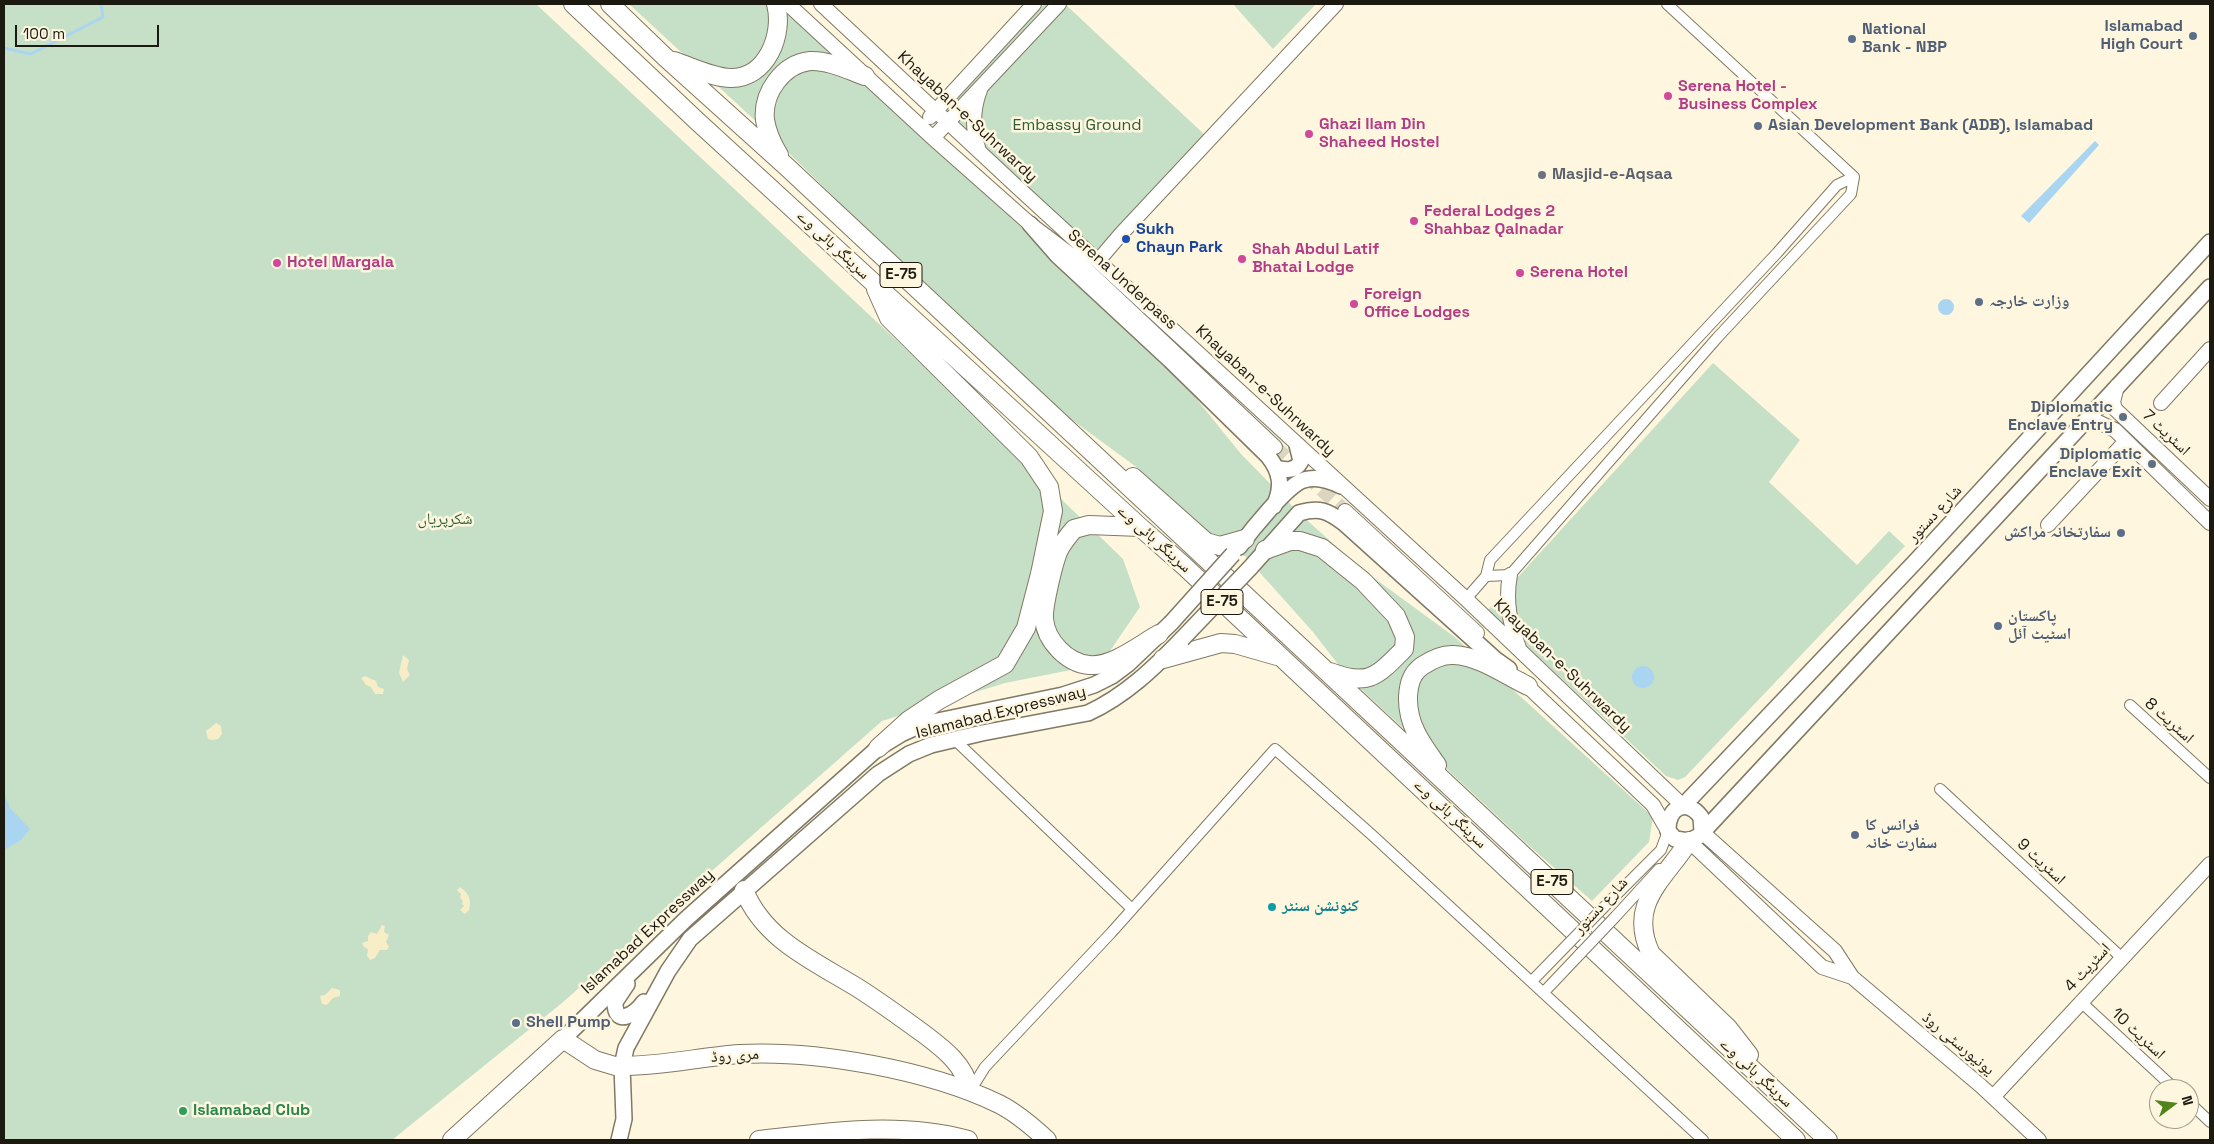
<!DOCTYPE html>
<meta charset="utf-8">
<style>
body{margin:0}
#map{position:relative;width:2214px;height:1144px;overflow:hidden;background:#fef6de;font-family:"Space Grotesk",sans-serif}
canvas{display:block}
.frame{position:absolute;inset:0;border:5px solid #1c1911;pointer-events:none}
.north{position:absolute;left:2149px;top:1079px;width:50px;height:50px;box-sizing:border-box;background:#fef6de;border:1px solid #a49e8c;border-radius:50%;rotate:75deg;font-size:14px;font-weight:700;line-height:20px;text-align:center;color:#1c1911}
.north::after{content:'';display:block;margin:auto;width:18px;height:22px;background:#51851b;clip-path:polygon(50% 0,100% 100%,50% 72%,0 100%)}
.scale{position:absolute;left:15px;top:25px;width:144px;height:22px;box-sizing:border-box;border:2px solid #1c1911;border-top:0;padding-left:6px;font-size:15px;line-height:18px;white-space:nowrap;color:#1c1911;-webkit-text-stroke:4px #fef6de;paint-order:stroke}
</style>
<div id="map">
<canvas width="2214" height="1144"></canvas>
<div class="frame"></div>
<div class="north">N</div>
<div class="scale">100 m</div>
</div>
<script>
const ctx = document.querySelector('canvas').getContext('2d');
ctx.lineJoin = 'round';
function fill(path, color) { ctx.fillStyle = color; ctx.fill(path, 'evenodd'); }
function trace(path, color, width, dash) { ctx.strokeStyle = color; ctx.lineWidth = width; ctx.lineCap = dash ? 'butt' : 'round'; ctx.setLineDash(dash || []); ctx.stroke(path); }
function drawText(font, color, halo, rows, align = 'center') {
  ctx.font = font + ' "Space Grotesk","Noto Naskh Arabic",sans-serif'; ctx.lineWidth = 5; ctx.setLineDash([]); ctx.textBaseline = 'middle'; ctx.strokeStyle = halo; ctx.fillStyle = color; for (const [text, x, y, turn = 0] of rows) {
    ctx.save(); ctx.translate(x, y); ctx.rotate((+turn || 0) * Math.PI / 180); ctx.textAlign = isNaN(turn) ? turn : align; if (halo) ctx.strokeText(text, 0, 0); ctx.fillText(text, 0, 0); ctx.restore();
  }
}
fill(new Path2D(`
 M4,4H536L922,364L1123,559L1140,607L1101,664L1005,683L882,721L562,1003L392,1140H4Z
 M629,4H782L1003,208L1194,396L1241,454L1299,513L1359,567L1456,638L1653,817L1649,842L1592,901L1526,843L1347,676L1313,632L1245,556L1205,532L1139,469L1056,408L875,237L761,126Z
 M1044,4H1065L1206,136L1095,253L946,112Z
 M1233,4H1316L1273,49Z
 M1713,363L1800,440L1769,482L1857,565L1889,531L1905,546L1685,777L1678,780L1666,776L1488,610Z`), '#c5e0c6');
fill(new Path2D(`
 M403,655L409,660L407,669L410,675L403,682L399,673Z
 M365,676L376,681L378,687L384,689L383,694H375L371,687L366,685L361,678Z
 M216,723L221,726L222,734L218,739L212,740L208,739L206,731Z
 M460,887C468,892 472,899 469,910L465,914L460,910L464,906L462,904L463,901L460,898L461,894L457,890Z
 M382,925L385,926L384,932L389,935L386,942L389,947L387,950H380L375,958L370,960L367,956L368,949L364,947L362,943L368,941V936L371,932L377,934Z
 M332,988L340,990V996L333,998L327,1005L322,1004L320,996L325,995Z`), '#f7edc7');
fill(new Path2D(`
 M2095,141L2099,145L2029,223L2021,216Z
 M1938 307a8 8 0 1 1 16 0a8 8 0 1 1-16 0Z
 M1632 677a11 11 0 1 1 22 0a11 11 0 1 1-22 0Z
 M4,792L10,808L30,829L21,840L4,850Z`), '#aad5f1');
trace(new Path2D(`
 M4,48L31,54L103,17L101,4`), '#aad5f1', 3);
trace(new Path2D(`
 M1275,447L1345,511`), '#dcd5bf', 14, [14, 7]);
const street = new Path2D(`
 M1667,4L1854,177
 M1486,576L1510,575L1717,338L1851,194L1854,177
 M1466,599L1486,576L1490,560L1777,253L1837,185L1854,177
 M2130,705L2210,778
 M955,740L1132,909
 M1940,789L2122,958
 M1604,907L1661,850L1668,831
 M1616,916L1659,869
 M1532,981L1568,944
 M1544,992L1580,954
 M2080,1001L2175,1089
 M970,1091L985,1067L1111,933L1275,749L1372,835L1703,1140
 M2189,1102L2210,1122`);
const secondary = new Path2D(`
 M788,4L933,138L1030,224L1071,255L1275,447
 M821,4L1014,184L1466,599L1683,806
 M930,117L1034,4
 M933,138L1059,4
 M979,151C972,130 972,111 980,90
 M1098,261L1121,234L1336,4
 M2117,386L2113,402L2115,409L2210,499
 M2161,403L2210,349
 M2083,423L2098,422L2115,430L2210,523
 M1345,511L1477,633
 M2048,525L2126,441
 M1510,575C1505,601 1510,624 1519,648
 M1521,680L1653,805L1668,831
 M1702,832L1835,951L1852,977L1981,1086L2039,1140
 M1689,841L1822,967L1852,977
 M1993,1097L2210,864`);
const primary = new Path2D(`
 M1030,224L1058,256L1170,360L1268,456C1281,472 1283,487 1274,506
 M1276,468C1287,471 1296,471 1301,461L1297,445
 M1239,547C1250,532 1288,484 1304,480C1317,476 1329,480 1341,486
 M1250,568L1299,513C1320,507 1328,511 1344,523L1495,659L1509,669
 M1683,806L1916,561L2210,242
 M1702,832L1701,817C1686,797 1667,808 1668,831L1675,839L1689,841L1699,836L2210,287
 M627,984L615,1002C615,1028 635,1014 644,1002
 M563,1039L686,919L878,748L901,734L923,724L1063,695L1094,685L1112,676L1128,664L1171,623
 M619,1140L624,1119L622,1066L626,1048L668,971L690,939L878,774L909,754L931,745L982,733L1088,713C1125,696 1154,668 1182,639`);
const highway = new Path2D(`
 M573,4L697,121L1140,527L1183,565L1796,1140
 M610,4L665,57L787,167L1828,1140
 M674,61C692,67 711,77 730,78C767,79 784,34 776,4
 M779,155C772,144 767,132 765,120C762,93 783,64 810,61C828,60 848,70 865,76
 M876,289L889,318L1029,457L1049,487L1053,511L1040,574L1026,628L1005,664L939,700L909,720L878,748
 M1133,477L1206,542L1220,546L1245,539
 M1140,527L1089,525L1074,529C1069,535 1064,541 1060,548C1054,559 1043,607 1044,619C1046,641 1067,663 1089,665C1113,667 1139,645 1159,634
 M1265,550L1290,541H1300L1322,548L1363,581L1396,616L1405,637L1404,649C1377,676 1369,687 1330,672
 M1163,659L1221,643L1235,644L1277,656
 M1437,765C1421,743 1407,724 1408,696C1409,684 1411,674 1422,666C1431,660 1442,654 1454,655C1479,656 1505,675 1528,686
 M1689,841C1663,881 1627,904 1651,954L1728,1028L1749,1055
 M744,890C764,940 814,961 858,988C880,1002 902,1018 924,1034C944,1049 965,1065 970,1091
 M452,1140L563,1039L595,1060L615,1066C657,1067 699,1057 740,1054C817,1050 929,1070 999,1104C1017,1113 1033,1127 1047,1140
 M759,1140C827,1132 900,1121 968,1140`);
trace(street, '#807963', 12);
trace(secondary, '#807963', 16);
trace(primary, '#807963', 18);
trace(highway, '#807963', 20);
trace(street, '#fff', 10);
trace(secondary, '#fff', 14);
trace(primary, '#fff', 15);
trace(highway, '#fff', 18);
const streetBridge = new Path2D(`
 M1568,944L1604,907
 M1580,954L1616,916`);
const primaryBridge = new Path2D(`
 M1171,623L1233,554
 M1182,639L1250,568`);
trace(streetBridge, '#807963', 12, []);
trace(primaryBridge, '#807963', 18, []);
trace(streetBridge, '#fff', 10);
trace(primaryBridge, '#fff', 15);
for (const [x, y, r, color] of [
 [2193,36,5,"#5c6f8a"],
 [1852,39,5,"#5c6f8a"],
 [1668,96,5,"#d1479c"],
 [1758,126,5,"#5c6f8a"],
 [1309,134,5,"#d1479c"],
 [1542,175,5,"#6b7280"],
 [1414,221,5,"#d1479c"],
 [1126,239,5,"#1a4fb4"],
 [1242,259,5,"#d1479c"],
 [277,263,5,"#d1479c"],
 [1520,273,5,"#d1479c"],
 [1979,302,5,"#5c6f8a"],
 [1354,304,5,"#d1479c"],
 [2123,417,5,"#5c6f8a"],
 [2152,464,5,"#5c6f8a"],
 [2121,533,5,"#5c6f8a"],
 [1998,626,5,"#5c6f8a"],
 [1855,835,5,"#5c6f8a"],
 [1272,907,5,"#0f9aa8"],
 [516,1023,5,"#5c6f8a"],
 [183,1111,5,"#2e9e5b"]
]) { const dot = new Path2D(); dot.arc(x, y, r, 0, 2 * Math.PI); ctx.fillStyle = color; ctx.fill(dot); trace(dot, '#fef6de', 2); }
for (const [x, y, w] of [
 [901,275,42],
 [1222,602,42],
 [1552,882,42]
]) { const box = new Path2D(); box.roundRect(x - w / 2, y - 12.5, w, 25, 4); ctx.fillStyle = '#fef6de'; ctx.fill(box); trace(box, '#1c1911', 1); }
drawText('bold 15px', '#1c1911', null, [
 ["E-75",901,275],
 ["E-75",1222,602],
 ["E-75",1552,882]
]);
drawText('bold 16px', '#4e5e75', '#fef6de', [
 ["Islamabad",2183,27,"right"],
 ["High Court",2183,45,"right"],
 ["National",1862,30],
 ["Bank - NBP",1862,48],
 ["Asian Development Bank (ADB), Islamabad",1768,126],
 ["وزارت خارجہ",1989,302],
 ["Diplomatic",2113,408,"right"],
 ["Enclave Entry",2113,426,"right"],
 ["Diplomatic",2142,455,"right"],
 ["Enclave Exit",2142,473,"right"],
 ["سفارتخانہ مراکش",2111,533,"right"],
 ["پاکستان",2008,617],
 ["اسٹیٹ آئل",2008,635],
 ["فرانس کا",1865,826],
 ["سفارت خانہ",1865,844],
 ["Shell Pump",526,1023]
], 'left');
drawText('bold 16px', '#b23c85', '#fef6de', [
 ["Serena Hotel -",1678,87],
 ["Business Complex",1678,105],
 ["Ghazi Ilam Din",1319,125],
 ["Shaheed Hostel",1319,143],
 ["Federal Lodges 2",1424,212],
 ["Shahbaz Qalnadar",1424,230],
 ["Shah Abdul Latif",1252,250],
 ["Bhatai Lodge",1252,268],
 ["Hotel Margala",287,263],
 ["Serena Hotel",1530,273],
 ["Foreign",1364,295],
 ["Office Lodges",1364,313]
], 'left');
drawText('16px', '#1c1911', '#fef6de', [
 ["Khayaban-e-Suhrwardy",967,117,43],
 ["سرینگر ہائی وے",833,245,43],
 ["Serena Underpass",1122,280,42],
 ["Khayaban-e-Suhrwardy",1265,391,43],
 ["اسٹریٹ 7",2166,433,43],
 ["شارع دستور",1935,514,-47],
 ["سرینگر ہائی وے",1154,539,42],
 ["Khayaban-e-Suhrwardy",1562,666,44],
 ["Islamabad Expressway",1001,713,-14],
 ["اسٹریٹ 8",2169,721,42],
 ["سرینگر ہائی وے",1450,814,43],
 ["اسٹریٹ 9",2041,862,43],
 ["شارع دستور",1601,906,-47],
 ["Islamabad Expressway",648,932,-43],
 ["اسٹریٹ 4",2088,968,-47],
 ["اسٹریٹ 10",2138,1034,43],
 ["یونیورسٹی روڈ",1958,1044,40],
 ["مری روڈ",735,1056,-4],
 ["سرینگر ہائی وے",1756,1073,43]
]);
drawText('16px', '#2d6034', '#fef6de', [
 ["Embassy Ground",1077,126],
 ["شکرپریاں",445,520]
]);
drawText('bold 16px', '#5b616d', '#fef6de', [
 ["Masjid-e-Aqsaa",1552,175]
], 'left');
drawText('bold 16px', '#164399', '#fef6de', [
 ["Sukh",1136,230],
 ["Chayn Park",1136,248]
], 'left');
drawText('bold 16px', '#0d838f', '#fef6de', [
 ["کنونشن سنٹر",1282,907]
], 'left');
drawText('bold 16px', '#27864d', '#fef6de', [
 ["Islamabad Club",193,1111]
], 'left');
</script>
